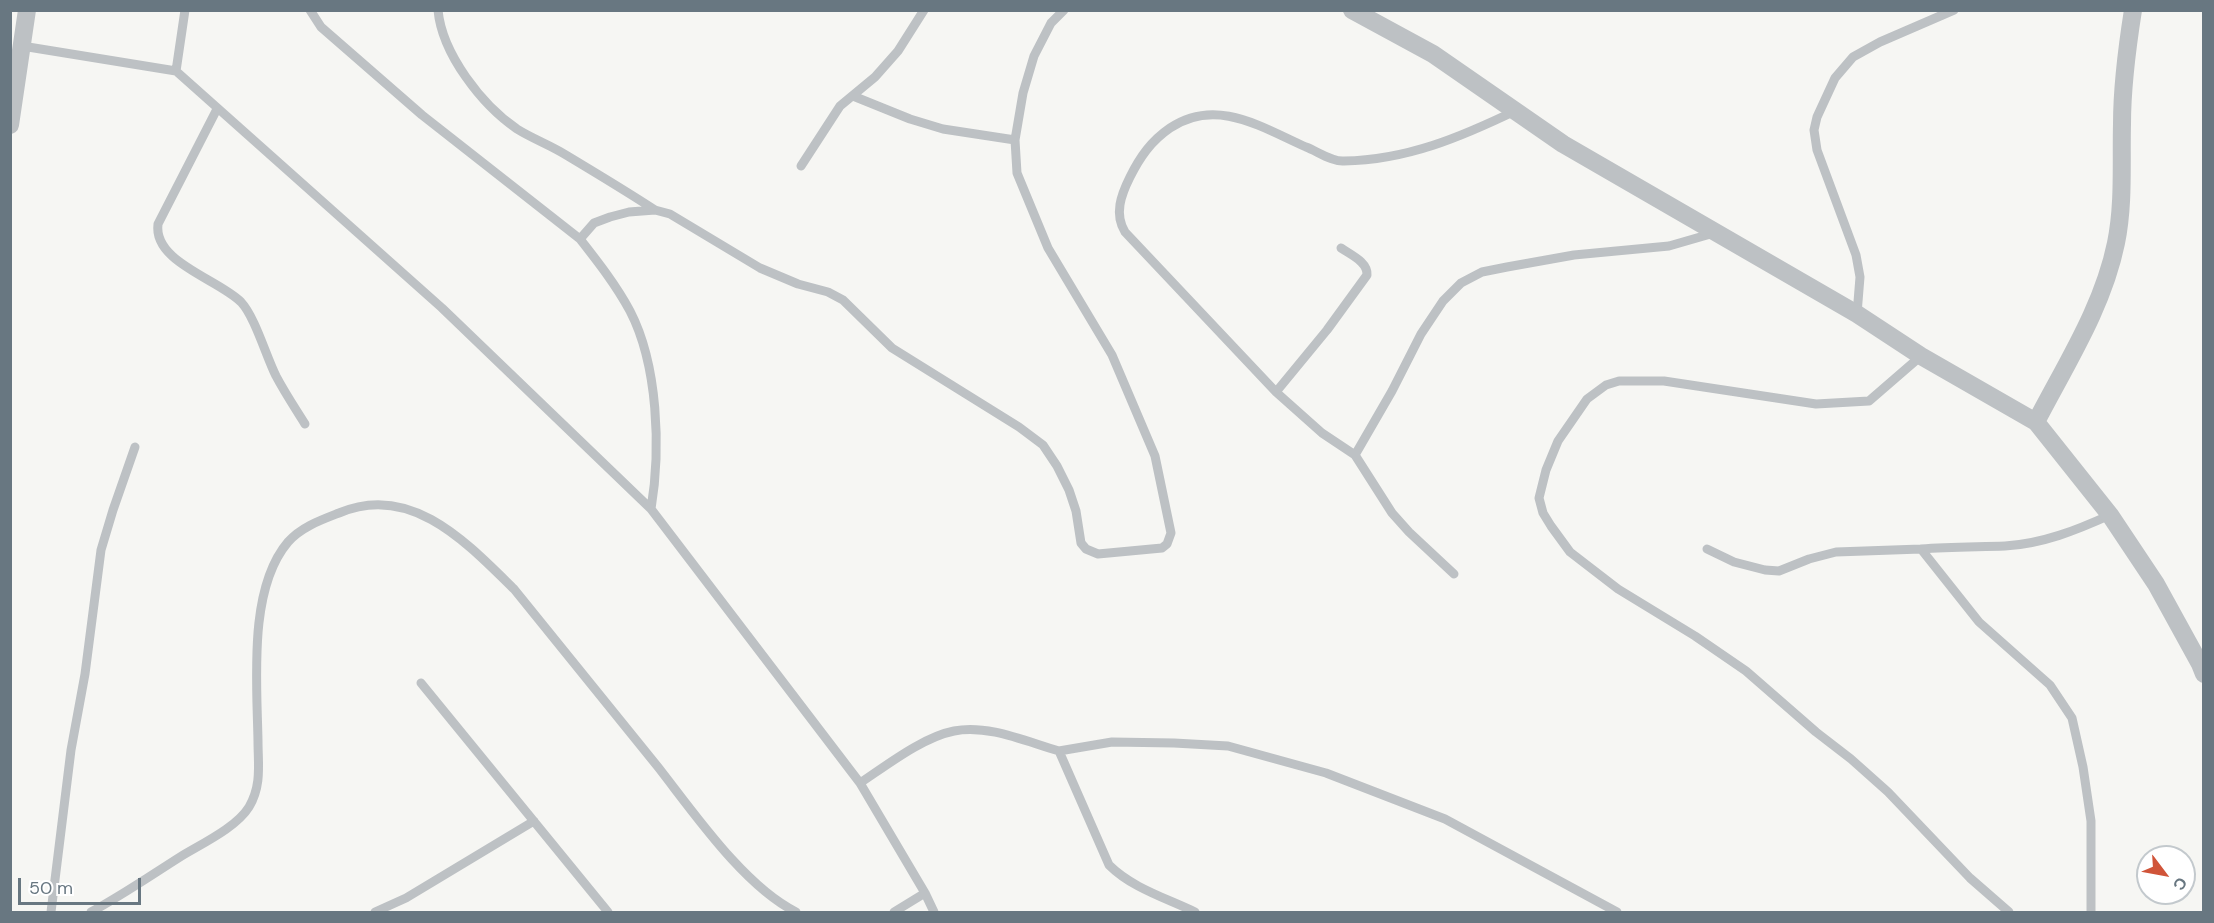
<!DOCTYPE html>
<meta charset="utf-8">
<style>
body{margin:0}
#map{position:relative;width:2214px;height:923px;overflow:hidden;background:#f6f6f3;font-family:"DM Sans",sans-serif}
canvas{display:block}
.frame{position:absolute;inset:0;border:12px solid #687781;pointer-events:none}
.north{position:absolute;left:2136px;top:845px;width:60px;height:60px;box-sizing:border-box;background:#fff;border:2px solid #c3c9cd;border-radius:50%;rotate:122deg;font-size:16px;font-weight:700;line-height:24px;text-align:center;color:#687781}
.north::after{content:'';display:block;margin:auto;width:21px;height:27px;background:#d05439;clip-path:polygon(50% 0,100% 100%,50% 72%,0 100%)}
.scale{position:absolute;left:18px;top:878px;width:123px;height:27px;box-sizing:border-box;border:3px solid #687781;border-top:0;padding-left:8px;font-size:18px;line-height:21px;white-space:nowrap;color:#687781;-webkit-text-stroke:4px #fff;paint-order:stroke}
</style>
<div id="map">
<canvas width="2214" height="923"></canvas>
<div class="frame"></div>
<div class="north">С</div>
<div class="scale">50 m</div>
</div>
<script>
const ctx = document.querySelector('canvas').getContext('2d');
ctx.lineJoin = 'round';
function trace(path, color, width, dash) { ctx.strokeStyle = color; ctx.lineWidth = width; ctx.lineCap = dash ? 'butt' : 'round'; ctx.setLineDash(dash || []); ctx.stroke(path); }
trace(new Path2D(`
 M310,10L321,27L422,115L580,239
 M438,10C442,54 482,105 517,129C533,139 550,145 566,155C596,173 626,191 655,210
 M22,46L176,71L442,308L651,509L860,783L925,893L934,912
 M176,71L185,10
 M853,96L910,119L943,129L1015,140
 M217,109L158,224C153,262 218,279 241,302C255,317 266,356 276,376C285,393 295,408 305,424
 M801,166L840,106L875,77L898,51L924,10
 M1857,314L1860,277L1856,255L1817,150L1814,130L1817,117L1835,78L1853,57L1880,42L1954,10
 M1921,356L1869,401L1816,404L1664,381H1619L1606,385L1587,399L1558,441L1546,470L1539,498L1543,513L1551,526L1570,552L1618,589L1695,636L1746,671L1816,732L1851,759L1888,792L1970,878L2009,912
 M1276,392L1327,330L1367,275C1368,262 1351,255 1341,248
 M1355,455L1392,391L1421,334L1443,301L1461,283L1482,272L1507,267L1574,255L1669,246L1714,233
 M651,509C661,449 658,365 630,311C616,285 598,262 580,239L594,223L610,217L629,212L655,210L670,214L760,268L798,284L828,292L843,300L892,348L1019,427L1043,445L1057,466L1069,490L1076,511L1081,543L1086,549L1098,554L1162,548L1167,544L1171,533L1155,456L1112,355L1048,248L1017,173L1015,140L1023,93L1034,56L1051,23L1064,10
 M1707,549L1734,562L1765,570L1779,571L1809,559L1836,552L1921,549L1979,622L2050,685L2072,718L2083,767L2091,821V912
 M1921,549C1949,547 1977,547 2005,546C2042,544 2077,530 2110,515
 M1454,574L1409,532L1392,513L1355,455L1322,433L1276,392L1125,232C1114,214 1121,195 1130,177C1140,157 1151,141 1170,128C1216,97 1261,127 1306,147C1317,151 1332,162 1344,161C1407,160 1461,137 1517,110
 M421,683L608,912
 M1059,751L1112,742L1174,743L1228,746L1326,773L1445,819L1617,912
 M860,783C887,765 923,737 954,731C988,724 1027,742 1059,751L1109,865C1132,888 1166,898 1195,912
 M51,912L71,750L85,674L101,550L113,510L135,447
 M91,912C121,896 150,876 180,857C201,844 236,828 249,807C262,785 258,764 258,741C257,682 248,589 288,542C301,527 321,520 339,513C411,482 467,543 514,589C562,648 610,708 658,767C694,813 744,886 796,912
 M375,912L406,898L534,821
 M894,912L925,893`), '#bdc1c4', 9);
trace(new Path2D(`
 M1352,10L1433,54L1563,144L1857,314L1921,356L2036,422
 M2133,10C2127,48 2122,86 2122,124C2121,164 2124,204 2116,243C2103,307 2066,364 2036,422L2110,515L2156,584L2200,664L2204,674
 M10,125L27,10`), '#bdc1c4', 18);
</script>
